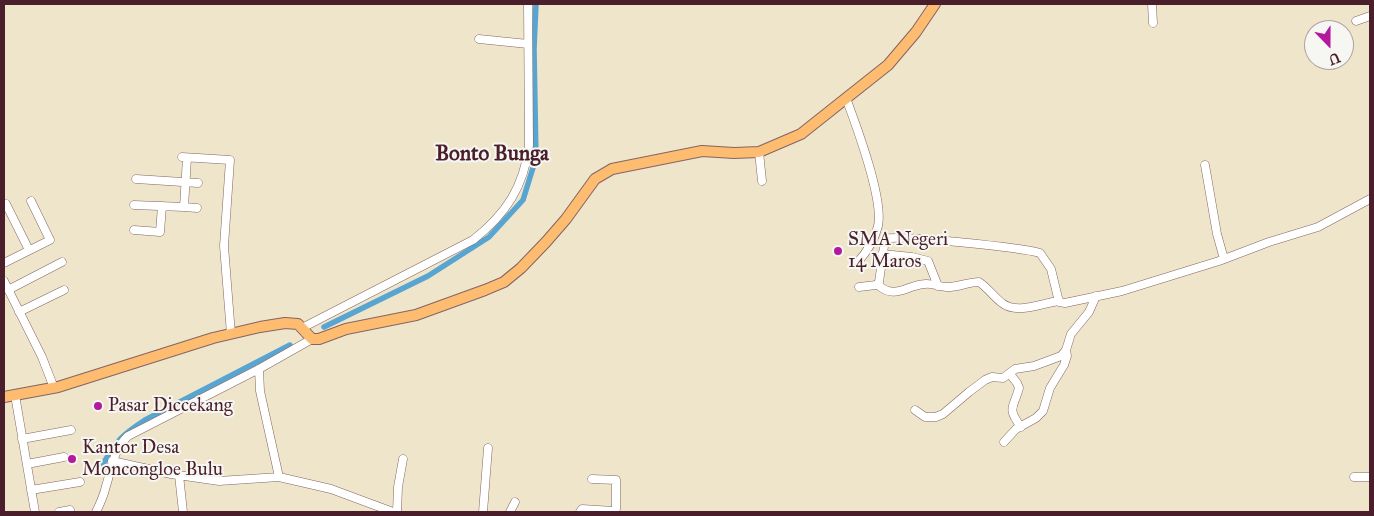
<!DOCTYPE html>
<style>
body{margin:0}
#map{position:relative;width:1374px;height:516px;overflow:hidden;background:#efe5cb;font-family:"IM FELL Great Primer",serif}
canvas{display:block}
.frame{position:absolute;inset:0;border:5px solid #4a1f2b;pointer-events:none}
.north{position:absolute;left:1304px;top:20px;width:50px;height:50px;box-sizing:border-box;background:#f6f6f2;border:1px solid #b1a0a2;border-radius:50%;rotate:158deg;font-size:14px;font-weight:700;line-height:20px;text-align:center;color:#4a1f2b}
.north::after{content:'';display:block;margin:auto;width:18px;height:22px;background:#b5179e;clip-path:polygon(50% 0,100% 100%,50% 72%,0 100%)}
</style>
<div id="map">
<canvas width="1374" height="516"></canvas>
<div class="frame"></div>
<div class="north">U</div>
</div>
<script>
const ctx = document.querySelector('canvas').getContext('2d');
ctx.lineJoin = 'round';
function trace(path, color, width, dash) { ctx.strokeStyle = color; ctx.lineWidth = width; ctx.lineCap = dash ? 'butt' : 'round'; ctx.setLineDash(dash || []); ctx.stroke(path); }
function drawText(font, color, halo, rows, align = 'center') {
  ctx.font = font + ' "IM FELL Great Primer",serif'; ctx.lineWidth = 4; ctx.setLineDash([]); ctx.textBaseline = 'middle'; ctx.strokeStyle = halo; ctx.fillStyle = color; for (const [text, x, y, turn = 0] of rows) {
    ctx.save(); ctx.translate(x, y); ctx.rotate((+turn || 0) * Math.PI / 180); ctx.textAlign = isNaN(turn) ? turn : align; if (halo) ctx.strokeText(text, 0, 0); ctx.fillText(text, 0, 0); ctx.restore();
  }
}
trace(new Path2D(`
 M324,327L428,276L489,237L523,200L536,158L534,49L536,4
 M103,464C117,440 122,435 145,420L290,345`), '#57a5d0', 5.5);
const minor = new Path2D(`
 M1152,4L1153,23
 M1356,21L1370,16
 M479,39L528,44
 M846,98C856,125 884,199 878,226C875,239 866,253 857,263
 M759,152L762,181
 M182,157L230,160L224,246L231,334
 M1205,165L1217,234L1224,259
 M136,179L198,183
 M6,204L29,250
 M134,205L184,207L187,158
 M184,207L197,208
 M134,230L160,232L162,206
 M882,254L912,257L928,261L938,286
 M4,263L50,240L31,201
 M4,281L42,357L54,388
 M877,284C895,301 906,285 925,284C932,283 940,287 948,287C958,287 969,282 979,282C988,288 994,297 1002,303C1017,315 1042,303 1059,301
 M859,287L876,285L879,282L885,239C896,234 1023,248 1040,253L1051,269L1059,302L1065,303L1122,291L1219,261L1269,242L1318,227L1370,199
 M8,290L62,262
 M19,312L64,290
 M302,328L473,240C506,214 524,187 529,145L528,4
 M259,369L260,391L279,477
 M1010,374L1017,383L1019,388C1014,408 1006,407 1021,427
 M15,395L35,512
 M915,410L925,417H936L943,414L969,392L985,380L992,377L1003,378L1015,369L1034,366L1061,356L1066,350L1071,334L1089,312L1096,296
 M22,439L71,430
 M1004,442L1016,429L1036,418L1043,411L1050,388L1064,365L1067,356L1066,350
 M112,461L171,474L219,481L279,477L331,489L393,512
 M27,464L64,457
 M179,475L183,512
 M1354,477H1370
 M31,490L80,482
 M59,512L70,510
 M96,512C100,504 104,495 106,486C112,468 113,450 128,436L259,369L312,339
 M397,512L398,487L403,459
 M483,512L488,448
 M510,512L515,502
 M580,512L582,509L613,511L616,509V480L592,479`);
const major = new Path2D(`
 M4,397L58,387L213,338L260,327L285,323L298,324L312,339H319L346,329L416,315L485,290L504,282L521,268L546,242L566,219L595,179L612,169L702,151L734,153L759,152L801,134L888,65L916,32L935,4`);
trace(minor, '#846463', 9);
trace(major, '#846463', 12);
trace(minor, '#fff', 8);
trace(major, '#fdbc70', 10);
for (const [x, y, r, color] of [
 [838,251,5,"#b5179e"],
 [98,406,5,"#b5179e"],
 [72,459,5,"#b5179e"]
]) { const dot = new Path2D(); dot.arc(x, y, r, 0, 2 * Math.PI); ctx.fillStyle = color; ctx.fill(dot); trace(dot, '#f6f6f2', 2); }
drawText('19px', '#4a1f2b', '#f6f6f2', [
 ["SMA Negeri",848,240],
 ["14 Maros",848,262],
 ["Pasar Diccekang",108,406],
 ["Kantor Desa",82,448],
 ["Moncongloe Bulu",82,470]
], 'left');
drawText('bold 21px', '#4a1f2b', '#f6f6f2', [
 ["Bonto Bunga",492,155]
]);
</script>
